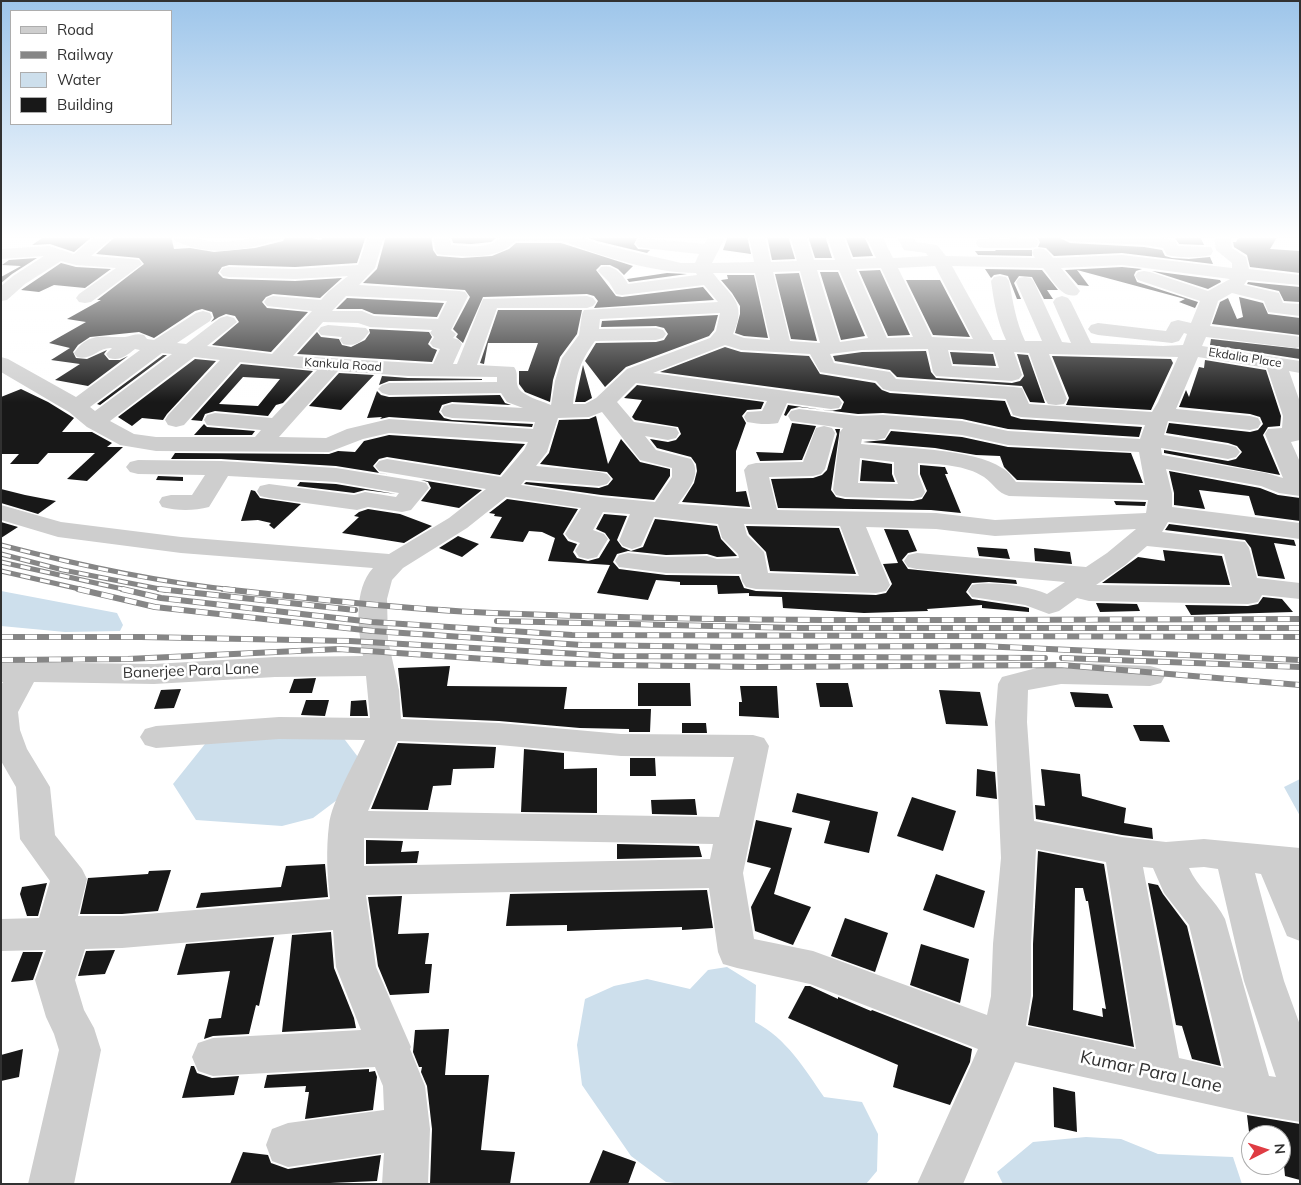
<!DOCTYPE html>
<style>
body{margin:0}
#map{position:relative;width:1301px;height:1185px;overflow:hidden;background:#fff;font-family:Mulish,sans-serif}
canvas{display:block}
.frame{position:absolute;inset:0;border:2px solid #313131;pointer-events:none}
.legend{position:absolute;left:10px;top:10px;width:162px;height:115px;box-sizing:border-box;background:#fff;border:1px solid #adadad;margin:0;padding:6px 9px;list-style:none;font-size:15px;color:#313131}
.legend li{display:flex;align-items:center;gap:10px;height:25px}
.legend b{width:25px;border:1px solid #adadad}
.north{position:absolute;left:1241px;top:1125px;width:50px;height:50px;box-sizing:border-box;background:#fff;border:1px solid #adadad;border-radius:50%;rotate:85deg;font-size:14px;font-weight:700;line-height:20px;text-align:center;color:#313131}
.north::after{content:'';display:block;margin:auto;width:18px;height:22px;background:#df3c43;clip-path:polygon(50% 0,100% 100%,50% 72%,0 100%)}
</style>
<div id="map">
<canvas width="1301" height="1185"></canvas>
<div class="frame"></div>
<ul class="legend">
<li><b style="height:6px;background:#cecece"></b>Road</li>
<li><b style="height:6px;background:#868686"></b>Railway</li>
<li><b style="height:14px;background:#cddfec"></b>Water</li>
<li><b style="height:14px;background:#181818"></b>Building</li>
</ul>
<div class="north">N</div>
</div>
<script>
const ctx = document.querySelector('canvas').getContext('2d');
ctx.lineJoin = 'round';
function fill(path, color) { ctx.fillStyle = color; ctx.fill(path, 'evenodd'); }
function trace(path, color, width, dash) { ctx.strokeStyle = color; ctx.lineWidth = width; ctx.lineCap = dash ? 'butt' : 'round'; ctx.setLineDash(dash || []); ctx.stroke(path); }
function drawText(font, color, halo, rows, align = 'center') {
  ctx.font = font + ' Mulish,sans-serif'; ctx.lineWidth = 5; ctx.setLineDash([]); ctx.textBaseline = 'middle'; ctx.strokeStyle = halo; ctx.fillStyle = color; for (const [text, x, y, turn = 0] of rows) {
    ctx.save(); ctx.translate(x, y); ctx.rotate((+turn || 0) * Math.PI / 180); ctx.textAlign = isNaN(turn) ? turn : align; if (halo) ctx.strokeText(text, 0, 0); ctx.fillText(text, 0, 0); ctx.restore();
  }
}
fill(new Path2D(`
 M1,591L117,613L123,625L120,631L65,632L1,626Z
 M244,736H342L358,757L345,794L313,818L282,826L196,820L173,784L205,744Z
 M1300,779V816L1284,787Z
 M727,967L756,985L755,1022C786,1038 805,1069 824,1097L862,1102L878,1134L877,1171L866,1184H683L666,1182L631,1156L582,1085L577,1045L585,999L614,986L647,979L690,989L708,970Z
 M1086,1137L1121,1139L1158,1154L1233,1157L1242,1184H1003L997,1172L1033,1142Z`), '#cddfec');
fill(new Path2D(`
 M45,236H93L74,252L50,244L32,245Z
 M116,236H171L174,249L190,248L214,252L255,248L283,241L286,236H302L321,240L323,236H366L357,263L295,267L229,265L222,267L218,273L223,278L229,279L295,281L342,278L320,298L273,294L266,297L262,302L267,308L308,312L271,352L212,345L239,322L235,316L226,314L219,317L211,322L214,318L212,312L202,309L195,311L154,338L139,332L90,337L78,345L73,352L76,358L87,359L107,350L104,354L109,360H120L128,356L88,386L55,380L80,364L51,360L70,348L49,343L86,322L67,319L101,300H97L144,264L139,258L96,254Z
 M386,236H431L433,250L437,256L462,258L492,256L509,249L516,243H561L633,266L624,275L618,269L610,265H601L596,270L616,296L622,297L703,287L714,300L594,308L598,301L594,296L587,294L483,297L463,343L456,337L458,334L453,329L470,297L465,290L363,283L377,269Z
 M451,236H499L491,242L471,244L453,243Z
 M583,236H645L638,237L634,244L638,249L650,250L647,253L597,241Z
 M728,236H747L751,254L723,250Z
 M767,236H788L795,259L772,260Z
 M808,236H825L832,258H815Z
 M845,236H864L873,256L853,257Z
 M1164,236H1200L1204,245L1179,244L1175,238Z
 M1240,236H1278L1270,249L1300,251V273L1250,267L1247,255L1234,247L1233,242H1236Z
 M1037,237L1060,238L1070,243L1144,247L1162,250L1165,256L1172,258L1189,259L1210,257L1213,264L1122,253L1054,256L1046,248L1038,247L1040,242Z
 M995,250H1032V256L978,255L975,251H996Z
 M37,258L12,274L1,283V277L21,266L2,265L9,260Z
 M61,263L76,267L111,269L85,288L54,285L39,292L21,290Z
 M1122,267L1142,269L1136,271L1134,275L1137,282L1198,302L1195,308L1179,302L1185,299L1077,270L1089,286L1078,285L1065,270Z
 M985,269L1042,270L1058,290H1047L1053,299H1044L1032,277L1019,276L1014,283L1021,299H1017L1008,276L1000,274L994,275L991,278Z
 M880,270L910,335L888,336L859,271Z
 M1152,271L1220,280L1221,282L1208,289Z
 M820,272H838L865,336L841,340Z
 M667,273L687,274L629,282L627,279Z
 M799,273L817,341L791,339L775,274Z
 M727,275H754L768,338L744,336L735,333L740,314V306L732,293L721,280L728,279Z
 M906,280H940L970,337L933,335Z
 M1248,282L1300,287V302L1284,301L1279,291L1247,284Z
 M1239,297L1263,303L1268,314L1300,318V335L1212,324L1220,302L1228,298L1237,319L1243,317Z
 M347,298L444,303L437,317L374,314L362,309H336Z
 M498,310H582L577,334L560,357L553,380L550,402L525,392L519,384V371H528L538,343H488L484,364L480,363Z
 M718,315L714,330L709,336L626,367L605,387L585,361L596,343L656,342L664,340L668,334L664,328L656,326L601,327L602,321Z
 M369,329L429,332L432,337L428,344L432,348L437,350L432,362L297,354L317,332L321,337L339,339L342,345L351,347L365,340L370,333Z
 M1211,339L1300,349V359L1210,345Z
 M725,347L741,352L809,356L820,374L875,383L882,390L890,393L1005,401L1011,416L1021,419L1142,427L1139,437L1008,429L962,419L883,413L858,414L799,407L791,409L786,416L784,415L788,405L831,411L841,409L844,402L839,396L660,372Z
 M926,351L931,372L936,378L1012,383L1020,381L1024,376L1017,354L1028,355L1045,403L1030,402L1022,386L897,377L890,370L835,361L833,356L862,352Z
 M950,352L993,354L996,366L953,364Z
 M163,355H167L100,405L97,404Z
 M1052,356L1171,359L1173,363L1151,410L1066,405L1069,398Z
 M195,359L216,361L167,414L163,420L142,418L132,426L118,417Z
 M1205,360L1266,370L1281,416L1280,426L1268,427L1263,435L1280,475L1164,453V450L1228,461L1236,459L1242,452L1237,446L1228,443L1166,433L1169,423L1250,432L1258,430L1263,424L1260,417L1250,414L1179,407L1186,390L1189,397L1199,367L1204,368Z
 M241,364L313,371L283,403L276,405L268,416L215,411L205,414L202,421L191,420ZM243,377L280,379L258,406L219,404Z
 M583,365L592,398L585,402H575Z
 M339,373L374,375L341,410L309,406Z
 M382,376L408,378L482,379V380L389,381L379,385Z
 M637,385L764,402L761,409L747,410L742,416L746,423L736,451V492L746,491L750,507L682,502L694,483L697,471L696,464L691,457L657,448L650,439L668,442L676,440L681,434L678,427L635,420L632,417L642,400L624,398Z
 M21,389L48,402L74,418L62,432H92L112,443L107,447H123L87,481L67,479L95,453H48L38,464H10L19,454H1V397Z
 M377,391L381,395L389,397L500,395L505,403L511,405L452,402L442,405L439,412L444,418L452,420L533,424L532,427L389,417L380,419L382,417L367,418Z
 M596,416L608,464L621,439L640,462L670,469V476L654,500L601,495L524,484L526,482L599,488L608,485L613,479L607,472L540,464L549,453L559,420L589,419Z
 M792,423L816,426L802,460L760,461L756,452L783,453Z
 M204,424L207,427L255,431L252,435H194Z
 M835,429H840L831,490L836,497L845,499L913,501L922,499L927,491L920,474V465L943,467H945L948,474H945L961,513L931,510L778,508L771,479L813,478L822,475L827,470L837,434Z
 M891,431L962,437L1008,447L1131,453L1143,483L1017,480L1004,467L1000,456L976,455L935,448L863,442L885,440Z
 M389,435L525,444L500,475L387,457L379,459L373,466L379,473L392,475L336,466L221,459H171L175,453L329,454L338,451L355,452L364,441Z
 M862,460L892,464V474L895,482L860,481Z
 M1169,471L1260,488L1278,495L1300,498V521L1255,515L1249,496L1199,490L1205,509L1174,505V493Z
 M158,476L183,477V481L156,480Z
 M421,480L482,490L459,508L421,501L431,488L428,482Z
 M300,482L336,484L396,494L365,490L354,493L297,486Z
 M1,489L25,495L56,501L38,514L1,503Z
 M251,490L255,491L260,498L301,504L274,529L269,525L271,523L258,520L241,521Z
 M507,499L578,509L563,534L568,541L577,544L573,552L577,558L588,561L599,558L610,540L605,533L596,529L604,514L627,516L617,540L622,547L631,551L643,547L655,519L717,526L721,539L737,556L717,557L707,554L666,555L628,551L617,554L613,562L619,569L666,575L739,576L744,588L756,591L876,595L886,593L892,584L883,564L898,563L884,529L908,530L917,551L908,553L902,560L908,569L1016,580L1017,584L989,582L972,583L966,592L972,599L1025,607L1029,608V612L982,608V605L927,609L928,611L864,613L783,608L782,597L749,596V593L718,594L717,585H680V582L656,580L648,600L597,593L610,565L548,561L555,538L542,532L529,531L523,542L490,538L502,517L494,516L495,514L489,513Z
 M1114,501L1146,502L1145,506L1116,505Z
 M368,509L400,514L432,526L404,543L342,533L359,517L354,516L359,512Z
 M1,522L18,527L1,538Z
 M1169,524L1294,540L1296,546L1274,543L1285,579L1258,576L1251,548L1245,540L1165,530Z
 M746,526L839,528L856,574L770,571L766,552L749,534Z
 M458,536L479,544L462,557L439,548Z
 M977,547L1007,549L1010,559L979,556Z
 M1034,548L1070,552L1072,564L1035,561Z
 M1163,550L1222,556L1230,585L1102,583L1138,557L1165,561Z
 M1263,597L1282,599L1293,612L1191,615L1185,605L1248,606L1258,604Z
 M1096,603L1137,604L1140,611L1100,612Z
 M450,666L447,686L567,687L564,709H651L650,732H629V729L580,728L499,721L403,717L398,668Z
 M316,678L312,693H289L294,679Z
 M638,683H690L691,706H638Z
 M816,683H848L853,707H820Z
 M740,686H777L779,718L739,716V702H742Z
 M181,689L174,708L154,709L161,690Z
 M939,690L980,692L988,726L946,724Z
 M1070,692L1108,694L1113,708L1075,707Z
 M306,700H329L325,716L301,715Z
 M366,700L368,716H350L351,701Z
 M682,723H706L707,733H682Z
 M1133,725H1163L1170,742L1140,741Z
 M398,743L496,747L494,768L453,769L451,785L433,786L428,810L371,809Z
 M524,749L564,753V769L597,768V813L521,812Z
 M630,758H655L656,776H630Z
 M977,769L995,772L997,799L976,796Z
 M1041,769L1080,774L1082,796L1126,808L1124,823L1152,828L1153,839L1122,835L1036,819L1035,805L1045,806Z
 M797,793L878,812L869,853L824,843L830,821L792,812Z
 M912,797L956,811L943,851L897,836Z
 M695,799L697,815L652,814L651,800Z
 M756,820L792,828L774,894L811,907L793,945L755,931L751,907L771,868L747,862Z
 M366,840L403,841L401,852L419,851L417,863L366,864Z
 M617,844L699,846L702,857L617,859Z
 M1038,851L1104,864L1134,1047L1028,1025L1033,996V944ZM1075,888H1083L1086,901H1088L1106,1009L1102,1008L1103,1017L1073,1010Z
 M325,864L328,897L196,908L201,893L281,887L286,866Z
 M171,870L158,911L122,914H80L88,878L148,874L149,871Z
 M936,874L985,891L974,928L923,910Z
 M47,883L38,916H27L20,894L22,887Z
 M1148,883L1158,885L1163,894L1187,926L1221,1066L1192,1059L1182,1026L1176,1025Z
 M707,890L713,928L682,930V927L567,931V925L506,926L510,894Z
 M402,896L398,934L429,933L425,964H432L429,993L390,995L378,966L368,897Z
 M845,918L888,933L875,972L831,956Z
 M331,932L334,968L354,1018L356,1028L282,1032L292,935Z
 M274,937L259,1006L256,1005L249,1034L213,1036L204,1039L209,1019L221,1018L230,971L177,975L186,944Z
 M921,944L969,959L960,1003L910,985Z
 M115,950L105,974L78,976L86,951Z
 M23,952H43L33,980L11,982Z
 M805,986H810L838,999V997L871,1011L872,1010L972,1049L970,1062L950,1105L893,1087L898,1065L788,1018Z
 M449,1029L445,1075H489L481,1150L515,1152L510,1184H430L432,1129L427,1086L421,1072L422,1067H419L413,1052L415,1030Z
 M23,1049L19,1077L1,1081V1055Z
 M191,1066H194L197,1073L212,1078L239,1076L234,1095L182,1098Z
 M369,1069V1072L375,1071L377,1077L373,1110L305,1119L309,1092H305L306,1086L264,1088L267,1075Z
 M1053,1087L1075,1092L1077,1132L1054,1127Z
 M1247,1115L1300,1124V1180L1285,1176L1281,1135H1258L1249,1132Z
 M603,1150L636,1162L628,1184H589Z
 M243,1152L268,1155L271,1163L288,1169L381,1155L377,1181L307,1184H230Z`), '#181818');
fill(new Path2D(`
 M96,236H114L91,256L133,259L139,260L142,264L91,302L85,303L79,302L76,298L79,294L116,268L76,265L61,261L25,284L7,300L1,301V286L13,276L44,256L1,259V249L49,246L74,254Z
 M173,236C178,236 183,235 188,236C197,237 205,241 215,242C238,242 261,235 284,236L282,239C246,250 209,258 174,240Z
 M368,236H384L375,268L359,285L459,291L465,292L468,296L451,330L456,334L453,338L459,340L462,344L453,364H457L483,299L587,296L593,298L596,302L593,306L587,308H497L477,365L514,367C519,373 515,380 518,387C522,396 542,401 551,405L555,381L562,358L579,335L582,314L584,310L718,302L704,285L622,295L616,294L609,282L598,271L601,267C613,264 622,273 628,284L697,275L696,273C654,273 604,257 565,242C557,239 526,241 515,241C498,261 467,256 443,255L437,254L435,250L433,236H449L451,245C468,246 490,250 502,236H578L596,243L681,263H695L699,254L644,248L638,247L636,243L638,239L644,238L704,244L710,236H726L712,263L754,262L749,236H765L771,262L797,261L790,236H806L814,260H835L827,236H843L852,259L876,258L866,236H882L893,258L928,256L926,253L904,250L896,236H912L916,242L937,245L946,256L1035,258L1032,253L1034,249C1044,247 1047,250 1053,258L1122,255L1232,268V263L1216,250L1214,236H1230L1232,248L1246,257L1249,269L1300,275V285L1247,280L1244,285L1279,293L1283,303L1300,304V316L1268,312L1264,301L1232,293L1218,301L1210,326L1295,336L1300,337V347L1295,348L1206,337L1202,346L1300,361V373L1289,371L1300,402V440L1291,442L1300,462V496L1279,493L1261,486L1166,469L1172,493V507L1300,523V539L1168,522L1162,532L1245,542L1249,548L1257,578L1300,583V599L1262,595L1258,602L1248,604L1089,601L1077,598L1059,611L1049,614L1025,605L972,597L968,591L972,585C991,581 1029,586 1047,594L1065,582L917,569L908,567L904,561L908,555L917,553L1086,567L1107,553L1136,529L995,536L936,529L866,527L890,585L886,591L876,593L756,589L746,587L742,581L741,574L666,573L619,567L615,561L619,555L628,553L666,557L707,556L717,559L739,558L738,554L722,538L718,524L654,517L641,546L632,549L623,546L619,541L630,514L603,512L593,530L604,534L608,539L597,557L588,559L579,557L575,551L580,543L569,539L565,534L581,508L506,497L467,528L403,568L392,580L387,599L388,640L399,690L401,719L499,723L621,734L753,735L764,738L769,746L743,873L754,939L813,951L987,1015L991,996L993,944L1001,858L995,722L998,684L1002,677L1044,666L1080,663L1150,666L1161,669L1165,676L1161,683L1150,686L1061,684L1028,690L1027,722L1034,821L1122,837L1166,842L1204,839L1300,848V941L1287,936L1261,874L1255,873L1284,981L1300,1025V1122L1252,1114L1015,1062L963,1184H917L978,1049L810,984L737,968L723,964L718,952L709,888L366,895L376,967L411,1047L410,1049L425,1086L430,1129L428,1184H382L384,1153L288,1167L272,1161L266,1145L272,1129L288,1123L384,1110L383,1086L375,1067L213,1076L198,1071L192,1057L198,1043L213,1038L361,1030L336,967L333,930L122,948L85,949L75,980L84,1010L94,1028L101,1050L74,1184H28L59,1050L54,1034L46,1017L35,980L46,950L1,951V919L39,918L50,881L20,839L16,787L1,761V685L3,682H1V662L154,664L275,657L363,656C358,629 353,590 373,568L181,553L58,537L1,520V505L61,522L181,537L389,554L449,518L486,489L379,471L375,466L379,461L387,459L501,477L524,450L528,442L389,433L363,439L329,452L156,451L120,445L87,427L69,412L1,372V357L8,359L76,397L140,350L135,349C126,356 120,361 109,358L106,354L112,348C98,347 92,361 77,357L74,353C89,331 103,338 125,337C132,336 136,333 144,335L147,339L154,340L196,313L203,311L210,313L212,317L210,321L177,343L186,344L220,318L227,316L234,318L237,322L207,346L272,354L312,311L267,306L264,302L267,298L273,296L321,300L328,292L348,276L295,279L229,277L223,276L220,272L223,268L229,267L295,269L358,265ZM1122,265L1230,279L1208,291L1150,272L1144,271L1138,272L1135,276L1138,280L1200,301L1191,323L1178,320L1171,322L1166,331L1098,323L1091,325L1088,329L1091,333L1098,335L1172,343L1179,341L1184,333L1187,334L1183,345L1163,346L1091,343L1071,302L1068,298L1062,296L1056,298L1053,302L1071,343L1062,342L1034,282L1031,278L1025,277L1019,278L1016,282L1042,341H1025C1016,322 1013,302 1009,281L1006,277L1000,276L994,277L991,281C994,302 997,321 1006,340H993L952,266L1043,268C1053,280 1061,299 1077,295L1080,291L1061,268ZM935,266L973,339L932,337L898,268ZM881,268L913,337L887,338L856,269ZM817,270H839L868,338L840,342ZM800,271L820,343L790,341L773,272ZM713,273H755L770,340L744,338L733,334C748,302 730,296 713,273ZM346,296L447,301L438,319L374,316L362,311H332ZM720,313L716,331L710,338L627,369L596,398L585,404H573C576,377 578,364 595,341L656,340L663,338L666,334L663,330L656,328L599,329L600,319ZM323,322L358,323L370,327L432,330L430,333L434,337L430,343L433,347L440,349L433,364L293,356ZM725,345L741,350L810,354L820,372L876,381L883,389L890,391L1006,399L1013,415L1021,417L1145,425L1140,439L1008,431L962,421L883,415L858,416L799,409L791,411L788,416L791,421L843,428L840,432L833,490L836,495L845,497L913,499L922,497L925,492L918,474V463C939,464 966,465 984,477C994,484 997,493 1009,496L1148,500L1146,513L995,520L936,513L777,510L769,477L813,476L821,474L825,469L835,433L832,428L824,426L816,428L803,462L756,463L748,465L744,470L752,509L678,504C687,491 703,475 691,459L656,450L645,436L668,440L676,438L679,433L676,428L634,422L617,402L636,383L767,401L762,411L747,412L744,417L747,422C758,424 767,425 778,423L787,403L831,409L839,408L842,403L839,398L831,397L653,373ZM928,349L933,372L936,376L1012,381L1019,379L1022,375L1014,352L1029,353L1045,399L1048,404L1056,405L1064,404L1067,399L1049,354L1178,357L1158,402L1152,412L1029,404L1022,388L1014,387L896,379L890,372L834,363L830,354L862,350ZM948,350L994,352L999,368L952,366ZM162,353L172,354L95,411L90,407ZM194,357L220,360L168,415L165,420L168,425L176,427L184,425L240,362L317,370L272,418L215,413L207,415L204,420L207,425L261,430L255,437H156L134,434L110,421ZM1198,357L1267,368L1283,416L1282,428L1268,429L1265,434L1283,478L1266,473L1162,455L1161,448L1228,459L1236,457L1240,452L1236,447L1228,445L1164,435L1168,421L1250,430L1258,428L1261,423L1258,418L1250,416L1176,409ZM338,371L408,376L497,377V382L389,383L382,385L378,389L382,393L389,395L501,393L507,402L523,408L452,404L444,406L441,411L444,416L452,418L535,422L533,429L389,419L347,429L326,438L279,437ZM602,412L640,460L672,468V477L655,502L601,497L521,485L525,480L599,486L607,484L611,479L607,474L599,472L536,466L547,452L558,418L589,417ZM890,429L962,435L1008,445L1139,452L1145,485L1016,482C1012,477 1008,471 1002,468C974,448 897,448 861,444L862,439L877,440L885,438ZM860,458L894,462V474L898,484L858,483ZM744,524L840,526L859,576L768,573L764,552L747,535ZM1147,546L1224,554L1232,587L1096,585L1125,565ZM366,676L370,718L279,717L156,726L145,729L140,737L145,745L156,748L279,739L365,740C355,762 331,803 329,825C326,849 327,875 330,899L122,916H78L87,879L82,869L55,835L50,787L27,749L20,730L18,712L34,682L154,684L275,677ZM397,741L499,745L621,756L734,757L719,817L368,811ZM364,838L713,844L710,859L364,866ZM1036,849L1106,862L1136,1049L1026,1026L1031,996V944ZM1143,867L1153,868L1164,893L1189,925L1224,1068L1179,1058ZM1204,867L1218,869L1244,981L1276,1077L1269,1076L1225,919C1216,900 1197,887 1189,868Z
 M1019,236H1035L1038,243L1036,247L1030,248H984L978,247L976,243L978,239L1020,238Z
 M1062,236H1149L1175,240L1178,246L1211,247L1213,251L1211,255C1198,258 1180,258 1167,255L1163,248L1144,245L1070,241L1064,239Z
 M328,325L366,328L369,332C362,342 355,347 343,344L340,340L342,337L321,335L318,331L321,327Z
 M138,460L221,461L336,468L417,481L426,483L429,488L411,510L402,512L368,507L357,510L269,498L260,496L257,491L260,486L269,484L354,495L365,492L396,497L399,493L336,482L228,476L209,507C194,511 177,511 162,507L159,502L162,497L171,495H192L205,475L138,474L130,472L126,467L130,462Z`), '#cecece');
const railFar1 = new Path2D(`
 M1,545C78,565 155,582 235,590
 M1,554L63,570L165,590
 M1,562L127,590
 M1,571L84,590`);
const rail = new Path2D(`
 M78,589L155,607L373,631L582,645L730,647L980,646L1300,660
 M122,589L161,598L372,622L572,635L1300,637
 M159,589L355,610
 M223,589C313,599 403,609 493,613C762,624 1031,619 1300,619
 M497,621L798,628H1300
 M1,637H141L350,641L614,656L1045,658
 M1062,658L1300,667
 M1,660L128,659L339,649L544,663L612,665L756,667L1062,665L1300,685`);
trace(railFar1, '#868686', 5);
trace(rail, '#868686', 6);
trace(railFar1, '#fff', 3, [10]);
trace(rail, '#fff', 4.5, [12]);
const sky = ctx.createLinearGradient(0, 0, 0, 402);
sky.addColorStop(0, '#9dc5ea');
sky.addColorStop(0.59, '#fff');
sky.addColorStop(1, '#ffffff00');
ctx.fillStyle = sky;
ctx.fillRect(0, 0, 1301, 402);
drawText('12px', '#313131', '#fff', [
 ["Ekdalia Place",1245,358,9],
 ["Kankula Road",343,365,4]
]);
drawText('15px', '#313131', '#fff', [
 ["Banerjee Para Lane",191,671,-2]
]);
drawText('18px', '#313131', '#fff', [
 ["Kumar Para Lane",1151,1072,12]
]);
</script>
